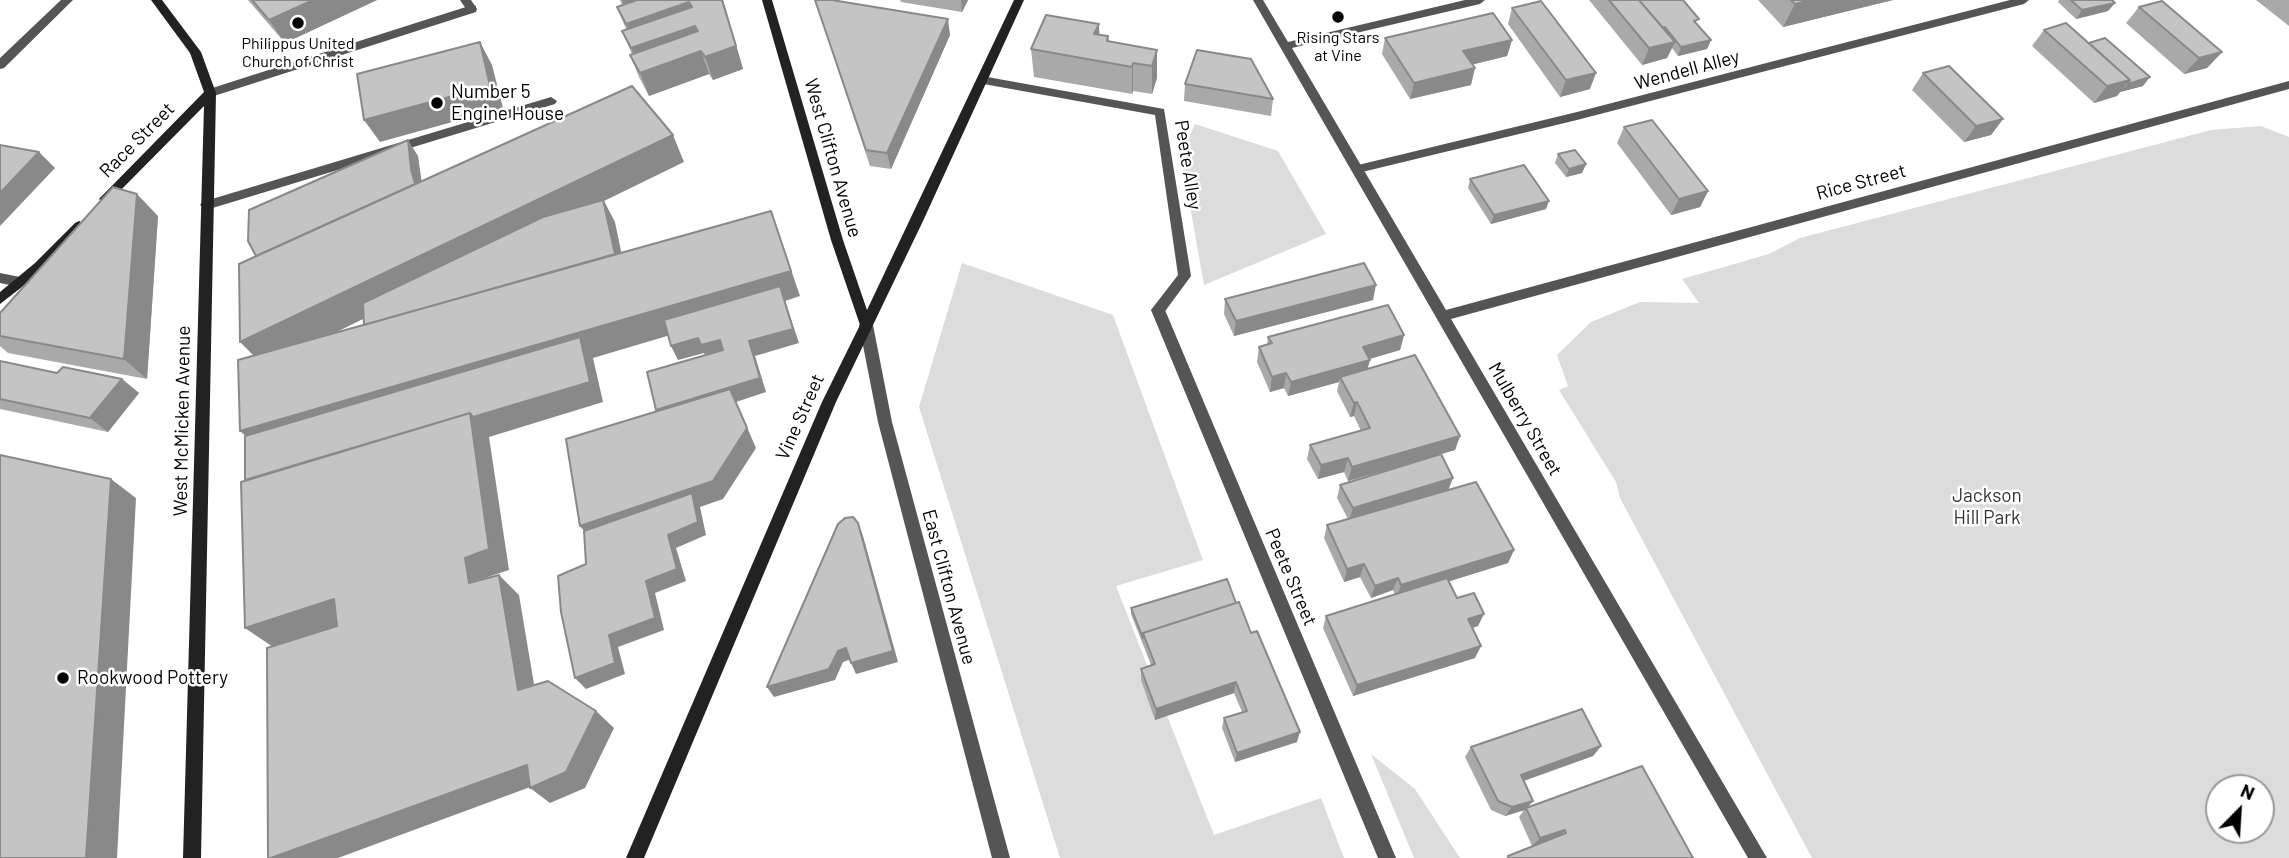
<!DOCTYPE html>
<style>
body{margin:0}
#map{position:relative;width:2289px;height:858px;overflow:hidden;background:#fff;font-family:Barlow,sans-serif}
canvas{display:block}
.north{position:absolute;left:2205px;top:774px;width:70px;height:70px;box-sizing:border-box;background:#fff;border:2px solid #999;border-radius:50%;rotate:24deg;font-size:19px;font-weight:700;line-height:28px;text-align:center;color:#000}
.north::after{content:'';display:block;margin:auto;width:24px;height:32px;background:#000;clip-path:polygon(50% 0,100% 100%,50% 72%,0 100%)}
</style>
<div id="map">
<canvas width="2289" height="858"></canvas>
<div class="north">N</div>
</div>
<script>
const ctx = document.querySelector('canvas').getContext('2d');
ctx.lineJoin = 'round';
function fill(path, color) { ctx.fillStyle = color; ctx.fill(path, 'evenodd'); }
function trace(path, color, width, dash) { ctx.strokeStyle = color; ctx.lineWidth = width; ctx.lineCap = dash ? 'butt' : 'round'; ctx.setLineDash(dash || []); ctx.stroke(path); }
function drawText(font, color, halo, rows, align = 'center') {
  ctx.font = font + ' Barlow,sans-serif'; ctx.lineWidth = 5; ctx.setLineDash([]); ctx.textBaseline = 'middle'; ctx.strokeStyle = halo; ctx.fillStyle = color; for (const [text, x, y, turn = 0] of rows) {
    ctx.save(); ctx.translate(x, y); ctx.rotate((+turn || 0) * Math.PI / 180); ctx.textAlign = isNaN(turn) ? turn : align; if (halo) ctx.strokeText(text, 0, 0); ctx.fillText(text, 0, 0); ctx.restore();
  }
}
fill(new Path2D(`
 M1195,124L1278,151L1326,234L1204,285L1181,155Z
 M2261,126L2289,137V858H1812L1620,498L1616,482L1559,390L1568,386L1557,355L1591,322L1640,302L1699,303L1682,279L1769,254L1800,238L2211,130ZM2219,788H2261V830H2219Z
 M962,263L1113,315L1203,560L1116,586L1214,835L1321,798L1344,858H1060L919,407Z
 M1371,754L1415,789L1460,858H1414Z`), '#dcdcdc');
fill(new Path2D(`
 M61,0H73L4,68L0,69V58Z
 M460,0H471L477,9L476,12H468Z
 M2010,0H2029L2024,4L1577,120L1358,173L1352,169L1358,165L1577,112Z
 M982,76L1164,109L1191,276L1163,314L1158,315L1151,310L1178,275L1155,115L978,83L976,80Z
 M551,97L557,101L555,104L206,210L200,205L202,202Z`), '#555');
fill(new Path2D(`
 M1253,0H1263L1288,42L1465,0H1485L1480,4L1292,48L1446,310L2289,81V89L1451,319L1767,858H1748Z
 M472,5L476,6V12L214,96H206L204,93L206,90Z
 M0,273L25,278L26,282L20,287L0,283Z
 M1158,305L1165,310L1396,858H1378L1151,310Z
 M866,320L873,325L892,422L1010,858H992L878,422L859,325Z`), '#555');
fill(new Path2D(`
 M151,0H162L201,52L216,93L201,858H183L204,106L109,202L105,204L99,199L204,92L190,53Z
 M762,0H772L843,240L867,310L1014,0H1024L923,221L836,402L644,858H626L822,402L860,325L831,240Z
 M79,221L83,223L85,226L83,229L45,269L0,304V292L35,263L75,223Z`), '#222');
fill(new Path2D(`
 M248,0H377L285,43Z
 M620,0H723L743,69L713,80L709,74L649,96L639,77L630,55L632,54L622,31L626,29L617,7L622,5Z
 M815,0L950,35L891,169L870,166Z
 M900,0H968L962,12L901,2Z
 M1589,0H1683L1697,24L1711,40L1707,49L1678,56L1672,48L1667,58L1642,65Z
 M1758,0H1893L1783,27Z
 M2059,0H2112L2115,3L2108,11L2076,19L2058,2Z
 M2256,0H2289V26Z
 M2139,7L2222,52L2207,68L2184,74L2126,23Z
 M1512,8L1590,89L1560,97L1508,24Z
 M2044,30L2089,43L2143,86L2120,92L2117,96L2094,103L2032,46Z
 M1108,36L1109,41L1157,50V78L1152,94L1133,91L1132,94L1034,77L1031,49Z
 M1385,38L1512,40L1507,56L1473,64L1471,85L1410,99L1382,54Z
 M1923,73L2003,119L1991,135L1964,142L1912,90Z
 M1185,84L1273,99L1271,116L1184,101Z
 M1624,127L1708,191L1700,207L1671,215L1617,143Z
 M1558,154L1586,164L1582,173L1566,177L1555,163Z
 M1470,179L1546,209L1491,224L1468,188Z
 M158,216L147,379L8,353L0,346V313Z
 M1225,299L1373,300L1234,336L1224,314Z
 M1404,335L1400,350L1369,359L1367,369L1460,436L1455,450L1441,454L1448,490L1514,550L1508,563L1449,581L1457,598L1478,626L1473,628L1475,658L1353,696L1323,628L1326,616L1395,595L1393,590L1371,598L1360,577L1344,582L1324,538L1327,525L1348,519L1337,498L1340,485L1415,462L1348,481L1344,472L1318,479L1307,459L1310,445L1361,431L1354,416L1350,417L1337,391L1339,382L1288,396L1284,388L1270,392L1257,362L1259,347L1267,345L1268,337Z
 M0,361L57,373L122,379L139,393L108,432L0,409Z
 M1236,603L1297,742L1235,762L1222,728L1224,718L1242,712L1234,693L1155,720L1141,680V669L1151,665L1131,614V608Z
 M1601,746L1593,756L1524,781L1533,801L1527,808L1693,858H1506L1508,856L1532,846L1519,817L1524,810L1505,816L1491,810L1465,757L1471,747Z`), '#a9a9a9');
fill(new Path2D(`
 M313,0H377L285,43L269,20Z
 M622,0H691L690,3L698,25L635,47L626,24L631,22Z
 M722,0H723L743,69L713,80L705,57Z
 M961,0H968L962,12Z
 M1811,0H1893L1783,27L1795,4Z
 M2115,3L2108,11L2076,19L2082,10Z
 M948,19L950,35L891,169L887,153Z
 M1099,24L1100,52L1095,61L1094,34Z
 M695,26L704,49L641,71L631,48Z
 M1512,40L1507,56L1459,68L1463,51Z
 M1711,40L1707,49L1678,56L1681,47Z
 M480,42L492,65L503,108L380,142L364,120Z
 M1675,42L1667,58L1642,65L1649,48Z
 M1157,50V78L1152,94V66Z
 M701,51L709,74L649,96L640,73Z
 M2222,52L2207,68L2184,74L2199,58Z
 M1133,63V91L1132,94V67Z
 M1475,68L1471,85L1410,99L1414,83Z
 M1596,73L1590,89L1560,97L1566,80Z
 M2150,77L2143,86L2120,92L2128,84Z
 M2130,80L2117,96L2094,103L2107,86Z
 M2003,119L1991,135L1964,142L1976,126Z
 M673,135L684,162L604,201L615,222L627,280L382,351L604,201L265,367L240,342Z
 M408,140L418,156L422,184L275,283L411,169Z
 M39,152L55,168L0,226V193Z
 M1586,164L1582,173L1566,177L1569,169Z
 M1708,191L1700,207L1671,215L1679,199Z
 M137,194L158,216L147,379L124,359Z
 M1549,201L1546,209L1491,224L1494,215Z
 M771,211L800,296L785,301L799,343L755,356L766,392L736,402L756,448L723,499L700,507L706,535L676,548L686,581L655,593L664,630L618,647L625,674L586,689L575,678L609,635L594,543L580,526L664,424L656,410L749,341L785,301L593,358L603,402L489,437L509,570L469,583L465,558L470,413L590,382L266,455L240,431Z
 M1376,285L1373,300L1234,336L1236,321Z
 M1404,335L1400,350L1359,362L1363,347Z
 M698,338L720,340L727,354L708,360L704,353L678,360L671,346Z
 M1370,360L1366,375L1340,377L1339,382L1288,396L1291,382Z
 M1286,373L1284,388L1270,392L1272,377Z
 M122,379L139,393L108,432L90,418Z
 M1357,402L1354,416L1350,417L1354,403Z
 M1460,436L1455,450L1348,481L1352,467Z
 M1348,458L1344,472L1318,479L1321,465Z
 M1453,478L1448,491L1349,521L1353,508Z
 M111,479L136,498L117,858H86Z
 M858,523L863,536L898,662L856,674L851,663Z
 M1514,550L1508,563L1396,598L1401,585Z
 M1364,564L1360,577L1344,582L1347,569Z
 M499,575L519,595L538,708L518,690Z
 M1398,578L1393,590L1371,598L1375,586Z
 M334,599L359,619L273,647L245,628Z
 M1484,614L1478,626L1462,631L1468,619Z
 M1481,646L1475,658L1353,696L1357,685Z
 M846,648L852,659L843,662L835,680L774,697L767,687L838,651Z
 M1236,682L1234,693L1155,720L1156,709Z
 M596,711L614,728L585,788L550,803L530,788L533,786L338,858H271Z
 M1300,732L1297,742L1235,762L1237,753Z
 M1601,746L1593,756L1514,784L1521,775Z
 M1533,801L1525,810L1505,816L1512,807Z
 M1565,830L1556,839L1532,846L1540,838Z`), '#898989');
const building = new Path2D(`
 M252,0H313L269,20Z
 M637,0H722L736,46L705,57L701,51L640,73L630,55L698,31L695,26L631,48L622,31L692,7L689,2L626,24L617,7Z
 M815,0H832L948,19L887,153L866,150Z
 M1609,0H1639L1675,42L1649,48Z
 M1639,0H1683L1699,19L1694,21L1711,40L1681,47L1665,27L1663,28Z
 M1791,0H1811L1795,4Z
 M2071,0H2112L2115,3L2082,10Z
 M1541,1L1596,73L1566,80L1512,8Z
 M2162,1L2222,52L2199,58L2139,7Z
 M1493,13L1512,40L1463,51L1475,68L1414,83L1385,38Z
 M1046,15L1099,24L1094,34L1108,36L1107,41L1157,50L1152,66L1133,63L1132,67L1031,49Z
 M2066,23L2130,80L2107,86L2044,30Z
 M2105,38L2150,77L2128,84L2130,80L2089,43Z
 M480,42L490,86L364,120L357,74Z
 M1197,50L1251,59L1273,99L1185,84Z
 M1949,66L2003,119L1976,126L1923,73Z
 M632,86L673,135L240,342L239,264Z
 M1652,120L1708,191L1679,199L1624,127Z
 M408,140L411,169L415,184L256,256L248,241L249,210Z
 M0,145L39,152L0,193Z
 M1575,150L1586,164L1569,169L1558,154Z
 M1524,165L1549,201L1494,215L1470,179Z
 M113,187L137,194L124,359L0,336V313Z
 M603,200L615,254L364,325L363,303L543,217Z
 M771,211L791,271L240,431L238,360Z
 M1364,263L1376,285L1236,321L1225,299Z
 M780,286L793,329L749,341L760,378L656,410L647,372L723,350L720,340L701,345L698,338L671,346L664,320Z
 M1388,305L1404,335L1363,347L1370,360L1291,382L1286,373L1272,377L1259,347L1272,343L1268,337Z
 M580,337L590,382L473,417L470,413L245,480V436Z
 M1415,355L1460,436L1352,467L1348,458L1321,465L1310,445L1370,428L1357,402L1354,403L1340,377Z
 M0,361L57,373L63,367L122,379L90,418L0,399Z
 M730,389L747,428L713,481L580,526L566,439Z
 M470,413L489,549L465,558L469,583L499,575L518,690L548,681L596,711L566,772L530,788L527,765L271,858H268L267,648L337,626L334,599L245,628L241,482Z
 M1441,454L1453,478L1353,508L1340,485Z
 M0,455L111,479L86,858H0Z
 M1476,482L1514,550L1401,585L1398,578L1375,586L1364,564L1347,569L1327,525Z
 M692,493L698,522L668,535L677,569L646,581L655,618L609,635L615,663L575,678L561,612L558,576L586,564L584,531Z
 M853,517L858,523L893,651L851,663L846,648L838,651L829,669L767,687L838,524L845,518Z
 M1447,578L1457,598L1474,593L1484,614L1468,619L1481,646L1357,685L1326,616Z
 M1227,579L1236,603L1143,633V638L1131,608Z
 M1239,602L1251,633L1257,631L1300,732L1237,753L1224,718L1247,711L1236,682L1156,709L1141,669L1155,664L1143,633Z
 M1582,709L1601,746L1521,775L1533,801L1512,807L1498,801L1471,747Z
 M1642,766L1693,858H1509L1508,856L1566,833L1565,830L1540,838L1526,808Z`);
fill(building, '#c4c4c4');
trace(building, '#898989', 2);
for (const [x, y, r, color] of [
 [1338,17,7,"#000"],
 [298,23,7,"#000"],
 [437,103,7,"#000"],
 [63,678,7,"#000"]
]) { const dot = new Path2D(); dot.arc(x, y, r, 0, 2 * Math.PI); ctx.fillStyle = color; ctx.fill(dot); trace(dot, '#fff', 2.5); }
drawText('16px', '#000', '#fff', [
 ["Rising Stars",1338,38],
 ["at Vine",1338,56],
 ["Philippus United",298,44],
 ["Church of Christ",298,62]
]);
drawText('19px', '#000', '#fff', [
 ["Wendell Alley",1687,70,-15],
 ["Race Street",137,140,-45],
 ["West Clifton Avenue",833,158,74],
 ["Peete Alley",1188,165,81],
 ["Rice Street",1861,182,-15],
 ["Vine Street",800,417,-66],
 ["Mulberry Street",1525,419,60],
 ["West McMicken Avenue",182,421,-89],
 ["Peete Street",1291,577,67],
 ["East Clifton Avenue",949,587,75]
]);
drawText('19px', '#000', '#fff', [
 ["Number 5",451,92],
 ["Engine House",451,114],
 ["Rookwood Pottery",77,678]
], 'left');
drawText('19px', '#333', '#fff', [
 ["Jackson",1987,496],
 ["Hill Park",1987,518]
]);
</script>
